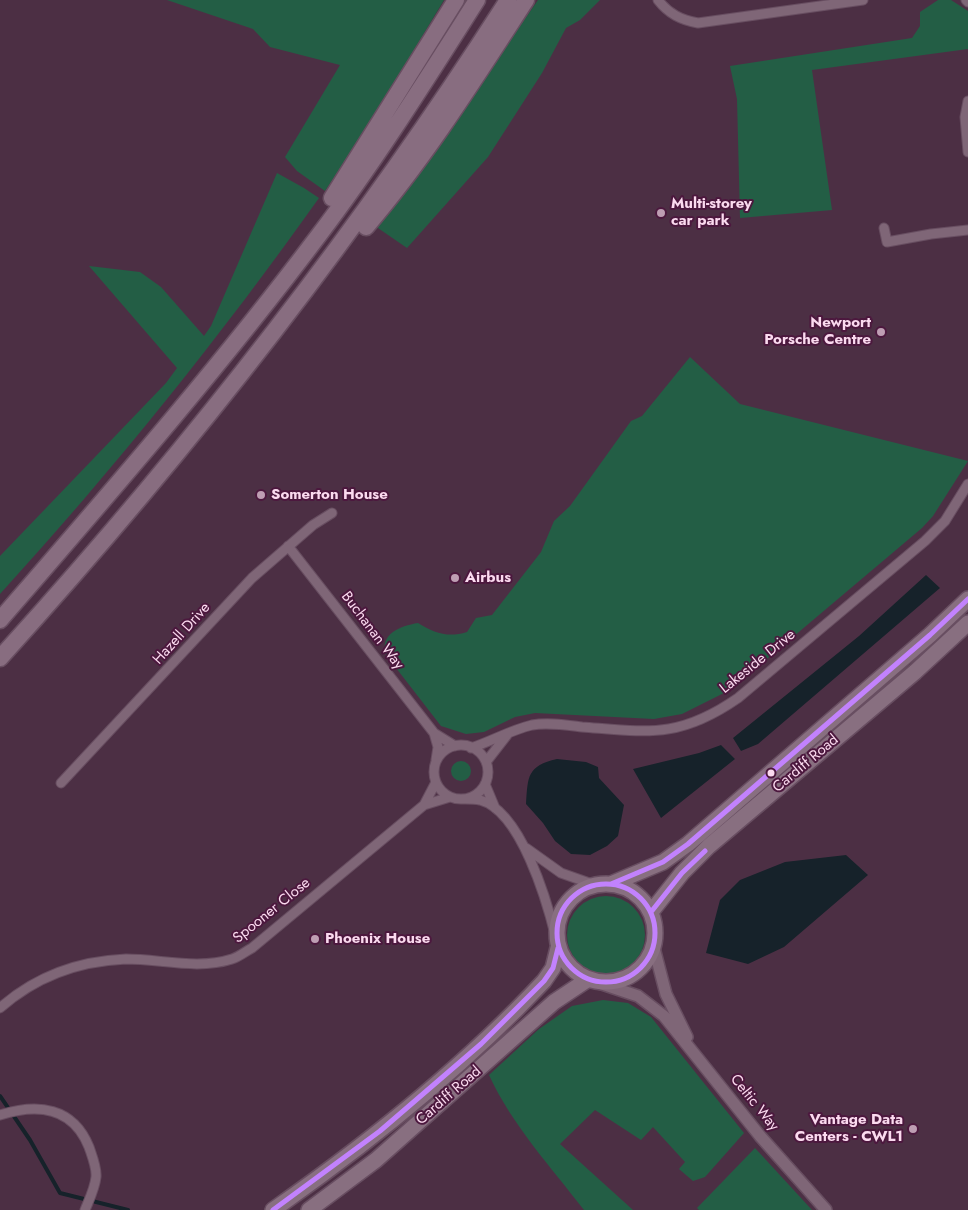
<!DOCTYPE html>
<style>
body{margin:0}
canvas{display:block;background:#4c2f44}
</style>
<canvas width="968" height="1210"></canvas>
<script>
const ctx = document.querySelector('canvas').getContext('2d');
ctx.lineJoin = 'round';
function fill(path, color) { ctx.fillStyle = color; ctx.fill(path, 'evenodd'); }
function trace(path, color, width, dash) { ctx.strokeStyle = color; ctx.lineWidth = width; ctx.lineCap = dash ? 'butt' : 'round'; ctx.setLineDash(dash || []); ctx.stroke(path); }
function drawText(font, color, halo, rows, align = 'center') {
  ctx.font = font + ' Jost,sans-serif'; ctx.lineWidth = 4; ctx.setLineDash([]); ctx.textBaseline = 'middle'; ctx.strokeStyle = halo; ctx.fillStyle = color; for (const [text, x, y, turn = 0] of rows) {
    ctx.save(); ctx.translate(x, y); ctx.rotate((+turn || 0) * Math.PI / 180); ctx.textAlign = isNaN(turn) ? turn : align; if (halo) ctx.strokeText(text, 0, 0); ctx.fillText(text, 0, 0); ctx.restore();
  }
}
fill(new Path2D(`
 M167,0H444L367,128L325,191L297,171L285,157L340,65L270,47L253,29Z
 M538,0H600L580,20L566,28L542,73L488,157L407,248L375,226L416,175Z
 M938,0H951L968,11V49L812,70L832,210L740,218L737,99L730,66L912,38L920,26V12Z
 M277,173L304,188L319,198C221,336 115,468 0,594V556L166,383L177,368L89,266L140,272L161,287L204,336L211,326Z
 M690,357L740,404L968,461L933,516L922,528L742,680L724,693L682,714L654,719L535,713L515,717L484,732L466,734L441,726L386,655C379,634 400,626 418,623C434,633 448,638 467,632L476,618L492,615L541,552L554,521L570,506L631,421L642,416Z
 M451 771a10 10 0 1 1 20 0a10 10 0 1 1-20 0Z
 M567 935a39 39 0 1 1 78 0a39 39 0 1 1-78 0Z
 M603,1000L628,1003L651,1017L744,1133L705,1177L693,1181L679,1169L685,1162L653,1127L641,1140L595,1110L560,1144L633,1210H584C551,1167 512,1125 489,1075L539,1029L572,1006Z
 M755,1148L812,1210H699L697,1208Z`), '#235e45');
fill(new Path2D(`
 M926,575L940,588L758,744L741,751L733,738L859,636Z
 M721,745L735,759L661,818L633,769L699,753Z
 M557,759L586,762L598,767L599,778L624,805L618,836L607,846L590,855L571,854L555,841L543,823L526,804C528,776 527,766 557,759Z
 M846,855L868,875L784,947L748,964L706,953L720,900L740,880L785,862Z`), '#16222a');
trace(new Path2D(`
 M0,1096L30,1140L60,1193L128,1210`), '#16222a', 4);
const minor = new Path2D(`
 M658,0C669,14 681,20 698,23L863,0
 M966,0L968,2
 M968,101L965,117L968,152
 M884,228L887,242L931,234L968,230
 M288,546L434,733L455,746
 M434,733L438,747L436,760
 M434 772a27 27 0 1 1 54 0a27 27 0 1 1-54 0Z
 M471,748C492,741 511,730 532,725C548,722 566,725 582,727C648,732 679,739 738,698L925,541L945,521L968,484
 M486,762L507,735
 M61,783L252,578L313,525L332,513
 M485,784L495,808
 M465,799C470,799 475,799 480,800C521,811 547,901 556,938
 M424,805L436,782
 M526,848L561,873L595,885
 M0,1008C35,977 79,961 126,959C160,959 198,970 232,959C239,957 246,951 252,948L424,805L450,797
 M0,1115C38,1103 73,1107 89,1147C92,1156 97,1168 96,1177C95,1188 89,1200 85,1210`);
const tertiary = new Path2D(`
 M654,948L666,994L687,1037
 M599,983L638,996L664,1016L760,1136L826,1210`);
const primary = new Path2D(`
 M557 933a49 49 0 1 1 98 0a49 49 0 1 1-98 0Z
 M611,884L663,862L688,844L930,635L968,599
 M651,912L682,873L709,846L915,672L968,623
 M273,1210C370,1142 463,1068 544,981L553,968L558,948
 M309,1210L376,1160L554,1002L587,980`);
const motorway = new Path2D(`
 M332,198L456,0
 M366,227C426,157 476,77 526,0
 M0,620C109,494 219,368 319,235C376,160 426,80 477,0
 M0,658C187,452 358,234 508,0`);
trace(minor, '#684e61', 11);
trace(tertiary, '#684e61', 14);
trace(primary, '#684e61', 18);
trace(motorway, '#684e61', 19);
trace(minor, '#7f6677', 9);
trace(tertiary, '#7f6677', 11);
trace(primary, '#886f80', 15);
trace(motorway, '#886d80', 16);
trace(new Path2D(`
 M557 933a49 49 0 1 1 98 0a49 49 0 1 1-98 0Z
 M611,884L663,862L688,844L930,635L968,599
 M651,912L682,873L705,851
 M273,1210L380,1131L481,1044L544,981L553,968L558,948`), '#c282fd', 5);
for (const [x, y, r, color] of [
 [661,213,5,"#be9eb3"],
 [881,332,5,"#be9eb3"],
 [261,495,5,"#be9eb3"],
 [455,578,5,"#be9eb3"],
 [771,773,4.5,"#fbdaef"],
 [315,939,5,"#be9eb3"],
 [913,1129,5,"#be9eb3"]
]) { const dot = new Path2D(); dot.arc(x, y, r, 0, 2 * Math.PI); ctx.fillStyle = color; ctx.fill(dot); trace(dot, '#4c183e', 2); }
drawText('bold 15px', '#fbdaef', '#4c183e', [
 ["Multi-storey",671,204],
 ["car park",671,221],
 ["Newport",871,323,"right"],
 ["Porsche Centre",871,340,"right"],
 ["Somerton House",271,495],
 ["Airbus",465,578],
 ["Phoenix House",325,939],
 ["Vantage Data",903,1120,"right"],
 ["Centers - CWL1",903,1137,"right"]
], 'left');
drawText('15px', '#fbdaef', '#4c183e', [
 ["Buchanan Way",372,631,53],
 ["Hazell Drive",182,634,-48],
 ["Lakeside Drive",758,662,-39],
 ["Cardiff Road",806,764,-40],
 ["Spooner Close",272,911,-39],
 ["Cardiff Road",449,1096,-41],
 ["Celtic Way",754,1103,51]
]);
</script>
